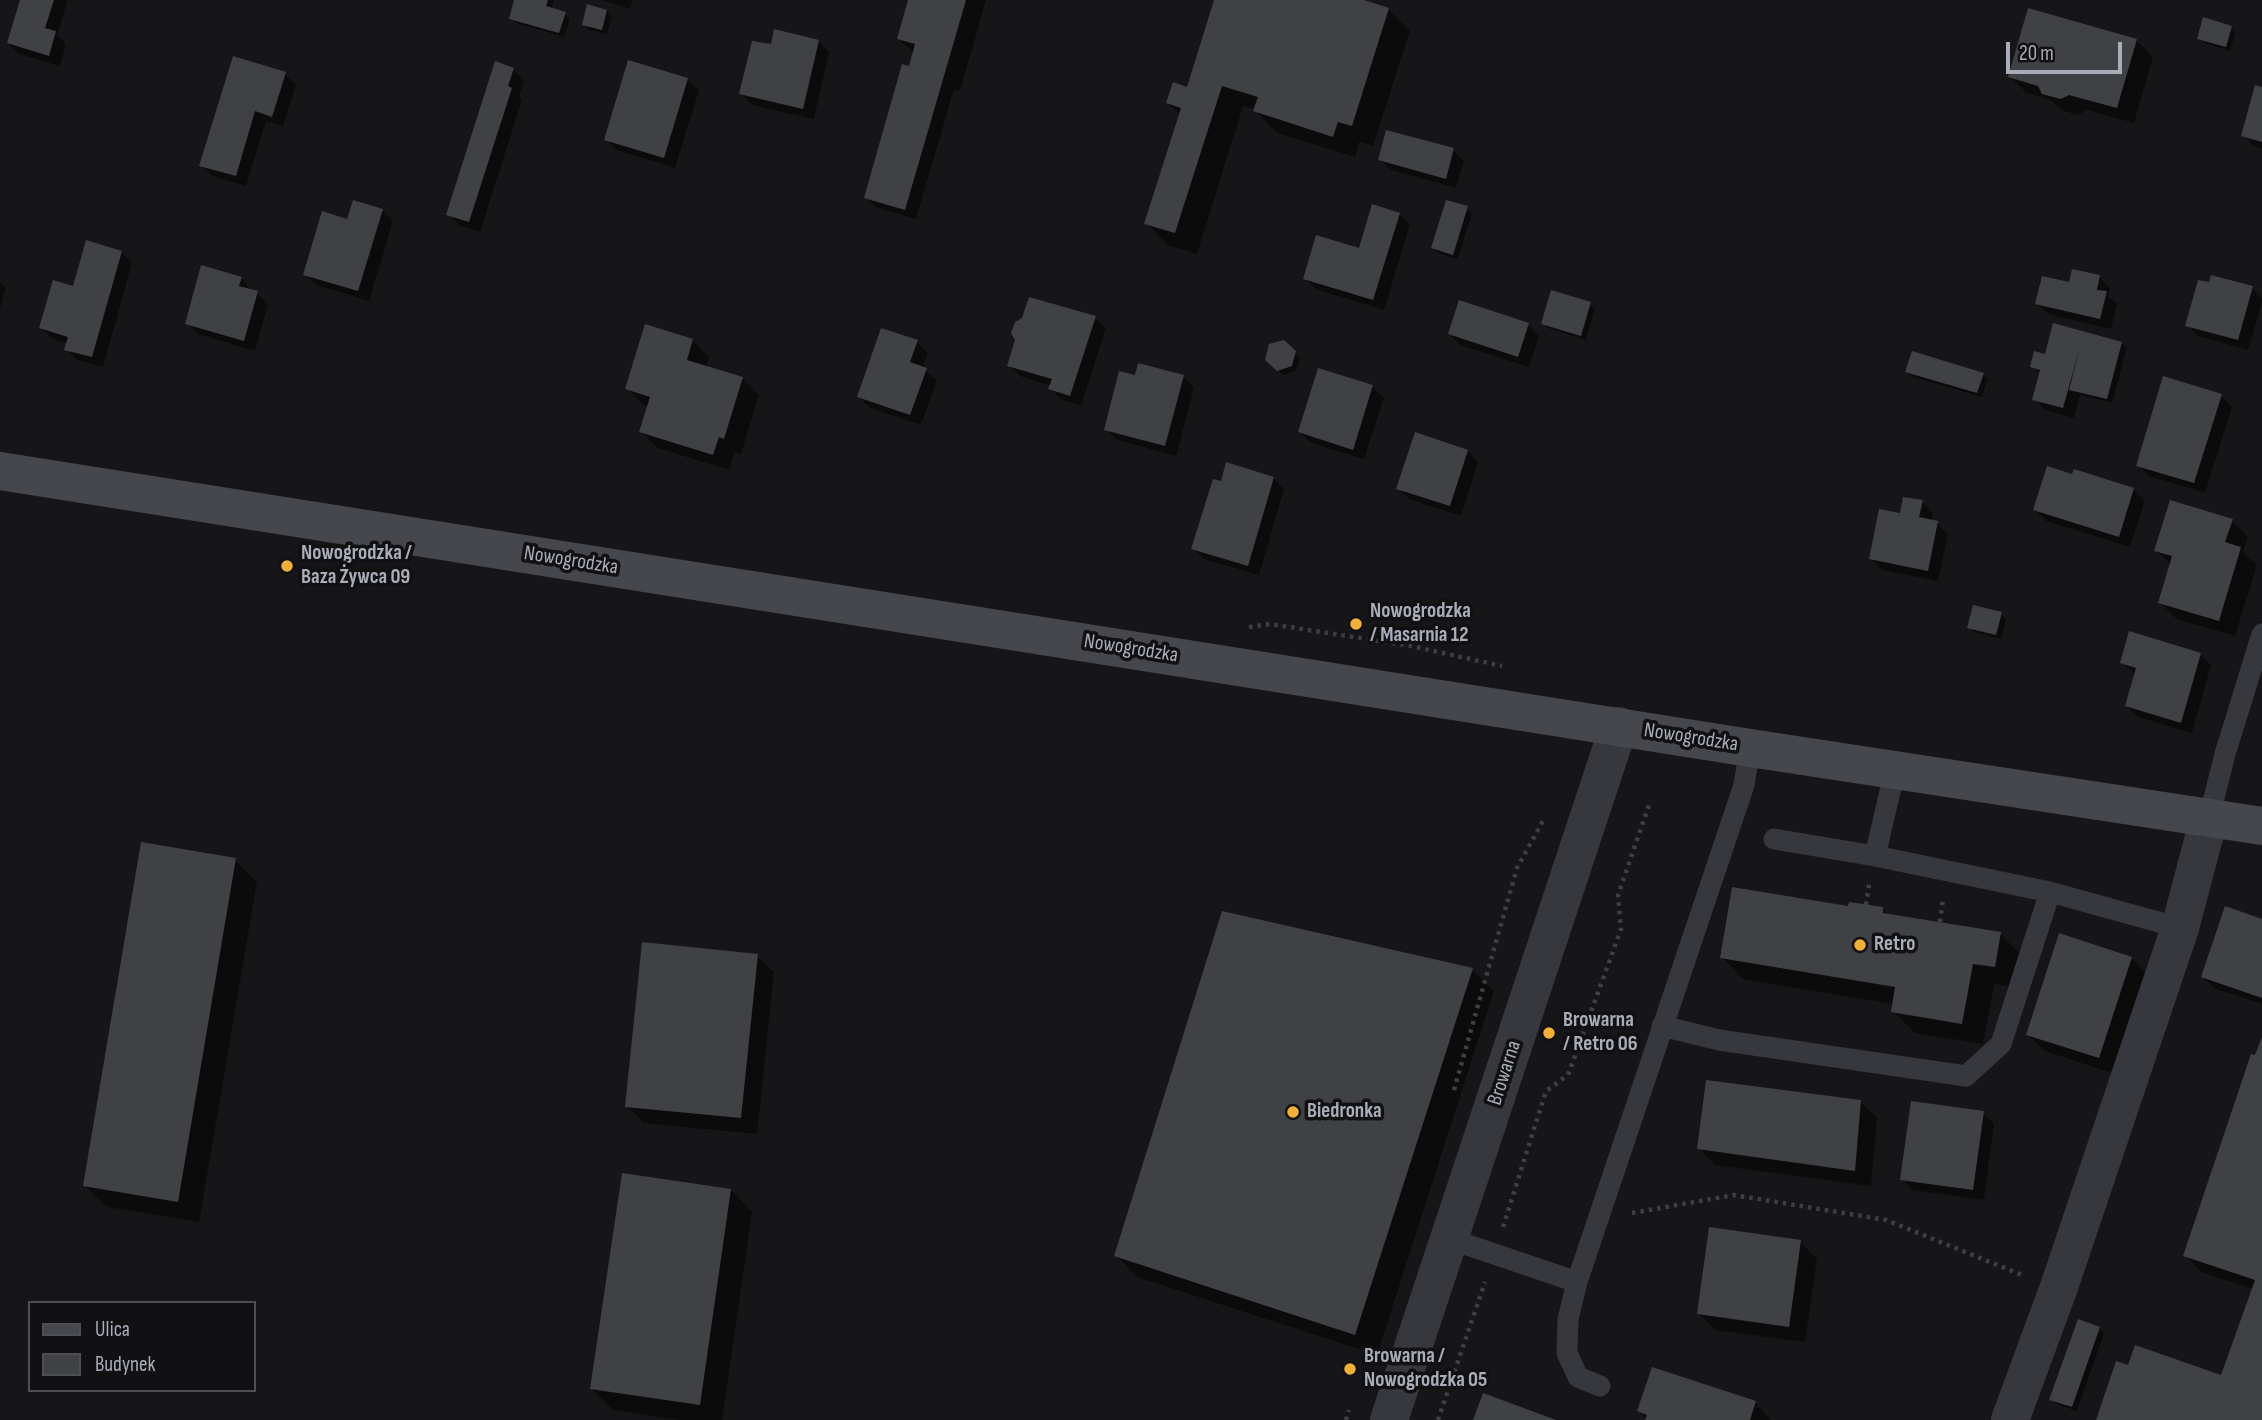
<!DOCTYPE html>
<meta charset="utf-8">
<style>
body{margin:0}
#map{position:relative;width:2262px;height:1420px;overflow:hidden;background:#161618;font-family:"Sofia Sans Condensed",sans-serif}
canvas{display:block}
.legend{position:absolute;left:28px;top:1301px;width:228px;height:91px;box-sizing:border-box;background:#111113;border:2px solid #4d4f55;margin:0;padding:9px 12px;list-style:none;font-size:21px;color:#a8adb8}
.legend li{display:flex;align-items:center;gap:14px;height:35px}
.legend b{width:35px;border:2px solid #4d4f55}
.scale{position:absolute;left:2006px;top:42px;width:116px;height:32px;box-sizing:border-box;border:4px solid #a8adb8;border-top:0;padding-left:9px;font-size:21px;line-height:24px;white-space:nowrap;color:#a8adb8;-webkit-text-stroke:5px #111113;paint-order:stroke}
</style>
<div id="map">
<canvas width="2262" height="1420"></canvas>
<ul class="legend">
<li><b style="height:9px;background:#45474d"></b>Ulica</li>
<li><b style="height:19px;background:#404145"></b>Budynek</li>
</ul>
<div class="scale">20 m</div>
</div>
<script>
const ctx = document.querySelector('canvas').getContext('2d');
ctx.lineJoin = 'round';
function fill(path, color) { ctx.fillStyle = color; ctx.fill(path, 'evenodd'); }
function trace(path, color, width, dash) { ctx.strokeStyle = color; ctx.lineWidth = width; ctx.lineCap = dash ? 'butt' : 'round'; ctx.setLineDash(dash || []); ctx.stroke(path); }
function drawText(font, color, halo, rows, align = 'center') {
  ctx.font = font + ' "Sofia Sans Condensed",sans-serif'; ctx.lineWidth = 7; ctx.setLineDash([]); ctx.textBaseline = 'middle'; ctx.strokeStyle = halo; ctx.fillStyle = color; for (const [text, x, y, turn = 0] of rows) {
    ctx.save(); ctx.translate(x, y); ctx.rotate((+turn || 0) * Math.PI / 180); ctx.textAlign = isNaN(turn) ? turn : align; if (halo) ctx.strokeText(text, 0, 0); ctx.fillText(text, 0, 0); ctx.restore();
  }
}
fill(new Path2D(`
 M21,0H68L57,35L66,44L60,66L19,54L8,43Z
 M516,0H554L551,10L565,14L570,19L564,37L516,23L511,18Z
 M601,0H633L630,9Z
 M910,0H986L960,91L954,89L916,219L877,208L866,197L915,69L914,54L899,39Z
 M1216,0H1359L1388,9L1410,31L1373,146L1359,142L1355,157L1277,133L1255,110L1243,106L1197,254L1168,245L1146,223L1180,115L1168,103L1188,89Z
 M607,11L612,16L607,34L589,30L584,25Z
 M2231,27L2236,32L2230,51L2204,43L2199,38Z
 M2136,40L2153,57L2134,123L2087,110L2078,115L2061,110L2051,100L2027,93L2010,77Z
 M818,41L829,52L814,119L752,105L741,94L772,46Z
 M513,69L524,80L519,97L522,100L480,232L459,225L448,214Z
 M285,74L296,85L283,126L266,121L246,186L212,176L201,165Z
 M688,80L699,90L675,168L617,150L606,139Z
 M2262,89V152V149L2254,146L2243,135Z
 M1453,150L1464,161L1456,188L1391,170L1380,159Z
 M1467,208L1472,213L1458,259L1438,253L1433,248Z
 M382,210L393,221L369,301L316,285L305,274L348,221Z
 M1399,214L1410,225L1384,310L1316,289L1305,278L1360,250Z
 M121,252L132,263L103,367L77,360L66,349L68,343L52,339L41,328L74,288Z
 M2099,277L2110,288L2108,296L2117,304L2111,329L2048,314L2037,303L2070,285Z
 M241,278L252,292L257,293L268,304L255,351L198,334L187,323Z
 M0,282L6,288L0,309Z
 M2252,288L2262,298V302L2248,350L2198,336L2187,325Z
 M1590,304L1595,309L1586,340L1548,328L1543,323Z
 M1095,318L1106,328L1081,406L1061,399L1050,388L1051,386L1020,376L1009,365Z
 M1528,325L1539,336L1529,367L1460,345L1449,334Z
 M2054,325L2122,343L2127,348L2112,403L2080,395L2074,418L2045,410L2034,399L2041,375L2032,366L2046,356Z
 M646,327L693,341L709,357L706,368L743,379L759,395L741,454L735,452L729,470L658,448L641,432L649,407L643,405L627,388Z
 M917,342L928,353L923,368L937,380L921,425L870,408L859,397Z
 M1284,342L1300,358L1296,371L1283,375L1267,359Z
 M1140,365L1184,377L1194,388L1176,456L1117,440L1106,429L1136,377Z
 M1319,370L1373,387L1384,398L1364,459L1311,443L1300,432Z
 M1907,372L1983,374L1988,379L1982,397L1913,377Z
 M2222,396L2232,407L2205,493L2149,476L2138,465Z
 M1467,451L1478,462L1461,516L1409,499L1398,488Z
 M2075,471L2134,490L2145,501L2130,547L2046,521L2035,510L2073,476Z
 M1273,478L1284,489L1259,575L1204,559L1193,548L1222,483Z
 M1922,502L1933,513L1931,522L1937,523L1948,534L1938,581L1882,570L1871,559L1901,515Z
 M2232,520L2248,537L2243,552L2257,565L2235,636L2177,619L2160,603L2171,565L2156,550Z
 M2001,614L2006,619L2001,639L1974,632L1969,627Z
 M2200,654L2211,665L2192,733L2138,717L2127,706L2136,675L2122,662Z
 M235,860L257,882L199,1222L107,1207L85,1186Z
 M1850,908L1883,909L1890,916L2000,934L2022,955L2016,987L1994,984L1983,1044L1915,1033L1893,1011L1894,1004L1743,979L1722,957Z
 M2262,921V1004L2214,988L2203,977Z
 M757,956L774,972L757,1134L644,1123L627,1106Z
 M2131,958L2148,975L2115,1074L2045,1051L2028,1035Z
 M1472,970L1494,991L1377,1355L1137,1277L1116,1255Z
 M2262,1040V1420H2098L2129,1367L2222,1377L2253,1289L2201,1272L2185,1255Z
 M1860,1101L1877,1118L1871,1186L1715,1165L1698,1148Z
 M1983,1113L1994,1124L1984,1200L1913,1190L1902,1179Z
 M731,1190L752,1212L722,1420H679L613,1410L592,1389Z
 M1800,1242L1817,1259L1805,1342L1715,1330L1698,1313Z
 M2099,1328L2104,1333L2077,1411L2056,1404L2051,1399Z
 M1755,1403L1771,1420H1647L1639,1411Z`), '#0007');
fill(new Path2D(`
 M20,0H54L45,28L56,31L49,56L7,43Z
 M514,0H548L546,6L566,12L559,33L509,19Z
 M908,0H966L905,210L864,198L902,64L909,66L915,44L897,39Z
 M1214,0H1364L1389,8L1352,126L1338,122L1333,137L1253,111L1258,97L1222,86L1175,233L1144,224L1181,108L1166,103L1173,82L1187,87Z
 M587,4L607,10L602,30L582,25Z
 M2028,8L2137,39L2117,108L2069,95L2061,99L2042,94L2038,86L2008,77Z
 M2203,17L2232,26L2226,47L2197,39Z
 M774,29L819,40L803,109L739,94L752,41L771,44Z
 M233,56L286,72L272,117L255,111L236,176L199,166Z
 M628,60L688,78L664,158L604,140Z
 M495,61L514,68L508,86L512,88L469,222L446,215Z
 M2255,85L2262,87V142L2241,136Z
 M1386,130L1454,148L1446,179L1378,160Z
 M353,200L383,209L358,291L303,275L322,211L347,219Z
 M1446,200L1468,206L1453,255L1431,248Z
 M1372,204L1400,213L1373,300L1303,279L1316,235L1359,248Z
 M86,240L122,251L92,357L64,350L68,337L39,328L53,280L73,286Z
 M201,265L242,277L239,286L258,291L244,341L185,324Z
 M2072,269L2100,275L2097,290L2107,291L2100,319L2035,304L2042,276L2069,282Z
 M2211,275L2253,286L2238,340L2185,326L2198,280L2209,282Z
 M1551,290L1591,302L1581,336L1541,324Z
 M1029,297L1096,316L1070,396L1048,389L1052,379L1007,366L1015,340L1011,333L1015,322L1022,318Z
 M1459,300L1529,323L1518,357L1448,334Z
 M2053,323L2122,342L2107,399L2069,390L2080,347L2063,408L2032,400L2040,370L2030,367L2034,351L2045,354Z
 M645,324L693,339L687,360L743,377L724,439L719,437L713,455L639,432L650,397L625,389Z
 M881,328L918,340L910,362L927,368L910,415L857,397Z
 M1284,340L1296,351L1292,366L1277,371L1265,360L1269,344Z
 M1912,351L1984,373L1977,393L1905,372Z
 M1138,363L1184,375L1165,446L1104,430L1119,371L1135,375Z
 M1318,368L1373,385L1353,450L1298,432Z
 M2163,376L2222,394L2194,483L2136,466Z
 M1415,432L1468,450L1450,506L1396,489Z
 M1226,462L1274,477L1248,566L1191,549L1213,479L1221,481Z
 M2047,466L2072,474L2074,469L2134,488L2119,537L2033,510Z
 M1903,497L1923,500L1919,517L1938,521L1928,571L1869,559L1879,509L1900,513Z
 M2170,500L2233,519L2225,542L2241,547L2219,621L2158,603L2172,556L2154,551Z
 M1973,605L2002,612L1996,635L1967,628Z
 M2129,631L2201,653L2181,723L2125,706L2136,668L2120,663Z
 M141,842L236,858L178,1202L83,1186Z
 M1732,887L1848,906L1849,902L1883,907V913L2001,932L1995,967L1973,964L1962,1024L1891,1012L1895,987L1720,958Z
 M2225,906L2262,919V998L2201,977Z
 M1222,911L1473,968L1355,1335L1114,1256Z
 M2059,933L2132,957L2099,1058L2026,1035Z
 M642,942L758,954L741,1118L625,1107Z
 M2262,1037V1420H2096L2116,1361L2128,1365L2135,1345L2221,1375L2255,1280L2183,1256L2251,1054L2255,1055Z
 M1706,1080L1861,1100L1855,1171L1697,1149Z
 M1911,1101L1984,1111L1973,1190L1900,1180Z
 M622,1173L731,1189L700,1405L590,1389Z
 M1709,1227L1801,1240L1789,1327L1697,1314Z
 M2078,1319L2100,1327L2072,1407L2049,1400Z
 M1652,1367L1756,1401L1750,1420H1645L1647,1415L1637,1411Z
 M1483,1393L1556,1420H1473Z`), '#404145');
trace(new Path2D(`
 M1249,627L1270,624L1411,646L1502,666
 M1866,905L1869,884
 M1940,922L1943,899
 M1454,1090L1517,868L1545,817
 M1632,1213L1734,1195L1886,1220L2022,1275
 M1503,1227L1546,1091L1568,1075L1621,929L1618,895L1649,805
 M1346,1420L1349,1410
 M1438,1420L1485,1282`), '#3d3f44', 4.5, [3.5, 5]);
trace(new Path2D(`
 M2209,818L2225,754L2262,634
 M1875,856L1895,770
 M2050,892L2180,928
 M1662,1026L1719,1040L1966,1076L2001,1044L2050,892L1875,856L1774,839
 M1450,1239L1577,1282
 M1600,1386L1578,1377L1567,1353L1568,1319L1577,1282L1744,785L1750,748`), '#37383d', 21);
trace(new Path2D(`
 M2010,1420L2059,1287L2180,928L2209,818`), '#37383d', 38);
trace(new Path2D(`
 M1389,1420L1619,726`), '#37383d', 38);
trace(new Path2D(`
 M0,471L1750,748L2262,826`), '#45474d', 38);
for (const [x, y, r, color] of [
 [287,566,7,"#f2b134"],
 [1356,624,7,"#f2b134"],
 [1860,945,7,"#f2b134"],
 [1549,1033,7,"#f2b134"],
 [1293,1112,7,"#f2b134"],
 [1350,1369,7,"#f2b134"]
]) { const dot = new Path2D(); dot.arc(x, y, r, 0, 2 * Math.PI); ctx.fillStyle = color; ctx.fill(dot); trace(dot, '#111113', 2.5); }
drawText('bold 21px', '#a8adb8', '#111113', [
 ["Nowogrodzka /",301,554],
 ["Baza Żywca 09",301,578],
 ["Nowogrodzka",1370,612],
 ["/ Masarnia 12",1370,636],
 ["Retro",1874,945],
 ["Browarna",1563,1021],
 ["/ Retro 06",1563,1045],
 ["Biedronka",1307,1112],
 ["Browarna /",1364,1357],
 ["Nowogrodzka 05",1364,1381]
], 'left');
drawText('21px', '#a8adb8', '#111113', [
 ["Nowogrodzka",571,561,9],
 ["Nowogrodzka",1131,649,9],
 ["Nowogrodzka",1691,738,9],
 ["Browarna",1505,1073,-72]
]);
</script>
